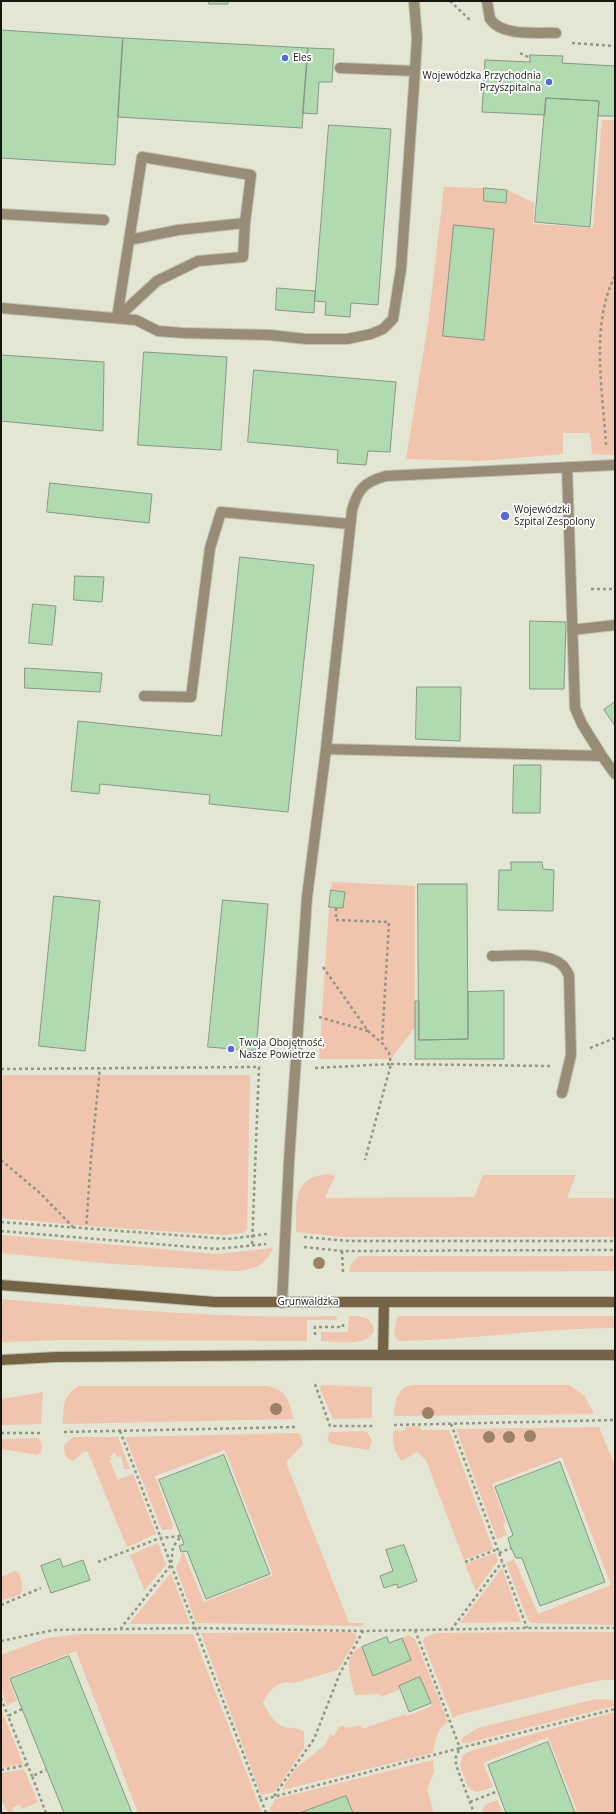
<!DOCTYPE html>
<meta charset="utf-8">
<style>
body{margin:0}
#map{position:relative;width:616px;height:1814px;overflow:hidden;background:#e3e6d2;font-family:"Open Sans",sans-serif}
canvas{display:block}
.frame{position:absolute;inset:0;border:2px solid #161710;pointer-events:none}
</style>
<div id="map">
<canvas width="616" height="1814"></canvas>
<div class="frame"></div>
</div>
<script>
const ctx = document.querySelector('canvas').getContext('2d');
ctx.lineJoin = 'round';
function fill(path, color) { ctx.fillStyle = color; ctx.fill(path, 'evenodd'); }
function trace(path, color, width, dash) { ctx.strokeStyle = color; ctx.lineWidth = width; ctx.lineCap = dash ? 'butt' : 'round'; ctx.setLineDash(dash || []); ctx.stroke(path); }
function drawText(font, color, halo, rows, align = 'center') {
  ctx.font = font + ' "Open Sans",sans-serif'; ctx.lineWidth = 3.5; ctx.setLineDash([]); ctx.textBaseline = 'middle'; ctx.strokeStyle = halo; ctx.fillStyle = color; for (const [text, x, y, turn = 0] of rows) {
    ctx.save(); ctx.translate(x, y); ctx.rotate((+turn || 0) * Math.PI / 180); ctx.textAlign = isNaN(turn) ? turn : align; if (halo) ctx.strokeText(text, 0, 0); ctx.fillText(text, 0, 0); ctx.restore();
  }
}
fill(new Path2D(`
 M602,120H615V455L592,454L590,433H563V454L480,461L406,459L428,324L444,187L484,188V201L506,203L507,190L534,203L533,224L593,228Z
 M332,882L415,886V1027L391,1059H319L329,907L343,908L345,892L331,890Z
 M1,1075H250L247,1229L243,1233L224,1235L87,1226L1,1218Z
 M328,1174L335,1176L325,1198L474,1197L483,1175H576L567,1198H615V1237H342L296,1232C297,1203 291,1178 328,1174Z
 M1,1235L218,1254L273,1248C266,1265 252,1271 234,1271L114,1264L1,1253Z
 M359,1256H615V1271L349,1272L351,1264Z
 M1,1299C113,1309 224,1319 336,1316L337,1320H307V1341L66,1340L1,1342Z
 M349,1316C361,1316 371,1316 374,1330C368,1348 336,1341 321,1341V1332H348Z
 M399,1316H615V1328C543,1328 471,1340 399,1341L394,1336L396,1320Z
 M321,1385L372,1387V1418L333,1419L320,1389Z
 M413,1385H569L584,1395L594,1414L394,1416C395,1403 396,1387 413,1385Z
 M79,1386H267C288,1390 288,1401 294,1419L63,1424C63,1408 63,1394 79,1386Z
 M43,1392L41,1424L1,1425V1399Z
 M419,1426L421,1430H449L493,1549L464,1560L426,1460L417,1452L402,1461C395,1455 391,1441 394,1431L399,1429V1432L406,1430L405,1427Z
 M599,1427L615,1466V1625L531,1623L527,1618L506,1563L514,1559L538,1614L611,1585L562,1457L492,1484L506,1522L503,1524L507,1535L497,1539L456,1429Z
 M366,1431L372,1440L369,1450L332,1444L327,1440L330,1432Z
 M298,1433L301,1436L303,1444L286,1462L349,1623H365L362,1626L196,1623L176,1568L183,1552L204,1602L273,1575L225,1450L155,1476L173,1525H172L173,1529L162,1530L125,1437Z
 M73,1437H118L130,1469H124L121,1456L117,1457L115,1453L110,1456L112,1459L110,1461L118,1480L133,1474L156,1534L127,1547L88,1452L85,1451L73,1461C65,1459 64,1453 64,1445Z
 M39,1438L42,1446L41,1452L37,1455L1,1449V1439Z
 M158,1543L166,1565L143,1592L144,1589L130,1555Z
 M495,1553L498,1561L476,1591L465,1564Z
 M502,1568L521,1622L460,1623Z
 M15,1571L19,1573L22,1584L21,1594L1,1601V1577Z
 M171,1573L190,1624H129Z
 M350,1632L355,1634L357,1638L338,1670L294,1683C279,1679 268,1690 263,1703C267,1710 274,1723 282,1726C289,1730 298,1726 304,1732V1748L275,1792L261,1795L201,1633Z
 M527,1632H615V1680H602L579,1685L458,1715L453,1718L423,1642L425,1637L437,1633Z
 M78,1634H193L262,1813H138L76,1651L8,1678L17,1701L7,1705L1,1690V1655L47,1638Z
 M408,1635L415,1639L448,1722C437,1728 435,1742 433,1753L282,1790L295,1769L325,1745L330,1735L334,1736L339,1727L343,1726L346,1728L361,1725L362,1729L406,1714L407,1716L432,1706L420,1677L399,1686L400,1689L381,1697L380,1694L355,1695C352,1681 340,1653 362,1647L374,1676L410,1660L402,1638Z
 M596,1699L615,1700V1706L467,1743L462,1742V1738L478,1728Z
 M1,1708L23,1764L1,1768Z
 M615,1712V1813H578L548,1737L483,1763L493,1787L477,1792L471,1790L467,1785L460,1765L463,1755L470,1751Z
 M433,1760L434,1772L427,1790L434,1813H353L346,1796L300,1813L269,1812L275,1799Z
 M24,1769L38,1802L22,1809L20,1804L12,1808L14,1813H8L1,1800V1773Z
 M497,1800L503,1813H481L485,1805Z`), '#f0c4ad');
const building = new Path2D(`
 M209,1H228V4H209Z
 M1,30L123,38L115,165L1,158Z
 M123,38L308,48L302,128L118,117Z
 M308,48L334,49L332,82H319L317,114L303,113Z
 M530,55L563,56L562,63L615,66V116H598L599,101L546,98L545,115L482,112L485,60L530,62Z
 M546,98L599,101L590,227L535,222Z
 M329,125L391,129L378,305L351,303L350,317L325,315L326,302L315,301Z
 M484,188L507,190L506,203L484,201Z
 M454,225L494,229L484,340L443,336Z
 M277,288L315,291L314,313L276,310Z
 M144,352L227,357L221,450L138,445Z
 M1,355L104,362L103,431L1,421Z
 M254,370L396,382L390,452L368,451L366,465L337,463L338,450L248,442Z
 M50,483L152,494L149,523L47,512Z
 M240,557L314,565L288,812L209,804L210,795L100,784L99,794L71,791L78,721L221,736Z
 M75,576L104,577L102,602L74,600Z
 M33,604L56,606L52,645L29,643Z
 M530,621L566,622L564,689H530Z
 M25,668L102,673L100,692L25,688Z
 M417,687H461L460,741L416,739Z
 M615,702V726L604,710Z
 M514,765H541L540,813H513Z
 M511,862H542L543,869L554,870L553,911L498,910L499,870H511Z
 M418,884H467L468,1039L419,1040Z
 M331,890L345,892L343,908L329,907Z
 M54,896L100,901L85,1051L39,1046Z
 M223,900L268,904L256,1051L208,1047Z
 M504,991V1059H415V1001H419V1040L468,1039V992Z
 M224,1455L270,1574L206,1599L187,1551L181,1552L179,1546L184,1544L159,1480Z
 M560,1462L605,1582L540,1606L522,1558H516L511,1548L508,1538L513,1535L495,1487Z
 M404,1545L417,1581L398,1588L397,1584L384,1588L380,1576L393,1571L386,1550Z
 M60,1559L63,1567L83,1560L90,1580L51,1593L41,1566Z
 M387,1637L389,1643L402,1638L411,1660L373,1676L362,1647Z
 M69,1656L132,1813H64L10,1679Z
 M420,1677L431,1703L409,1712L399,1686Z
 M548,1742L575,1813H506L488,1765Z
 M346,1796L353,1813H300Z`);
fill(building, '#b0dbb0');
trace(building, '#889688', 1);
const service = new Path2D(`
 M487,1L490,19C503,37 536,32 556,33
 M340,68L415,71L417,38L414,1
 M1,214L104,220
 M1,308L136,320L158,331L183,333L270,335L306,339H347L371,334L383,329L393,319L401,269L415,71
 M117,318L142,157L251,175L245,223L178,230L129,240
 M117,318L157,281L198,261L243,257L245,223
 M567,467L575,708L582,724L602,756
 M572,630L615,625
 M144,696L191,697L210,548L221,512L350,524
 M326,749L602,756L615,774
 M492,956C511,956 548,951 562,965C565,967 567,972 569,975L571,1055L562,1093
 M282,1303L289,1161L307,897L326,749L352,510C358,489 364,482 386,476L615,465`);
const secondary = new Path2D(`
 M1,1285L215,1302H615
 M383,1355L384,1302
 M1,1360L56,1357L315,1355H615`);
trace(service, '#bec1af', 12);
trace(secondary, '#bec1af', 12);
trace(new Path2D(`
 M450,1L470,20
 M572,43L615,46
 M520,53L528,57
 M606,445C603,393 590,324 615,276
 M591,589H615
 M336,908V920L389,922L382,1042
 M323,967L368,1031L382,1043L389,1053L391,1064L550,1066
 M319,1017L368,1031
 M590,1048L615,1038
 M315,1068L391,1064L365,1160
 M1,1069L259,1067L252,1245
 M1,1160L40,1193L75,1229
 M1,1222L228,1239L267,1234
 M86,1230L91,1158L100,1068
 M1,1231L216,1249L266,1244
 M304,1237L349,1241H615
 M304,1247L342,1251L615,1250
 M342,1251L343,1272
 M315,1335V1327H343V1321
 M315,1384L330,1426H373
 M451,1424L527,1628
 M394,1425L615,1420
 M120,1431L261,1800
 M64,1432L297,1427
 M1,1433H41
 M499,1553L511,1548
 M98,1562L160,1538L181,1536L173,1547L171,1565L121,1628
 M465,1562L498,1549
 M1,1605L41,1588
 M415,1630L460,1748L615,1709
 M451,1630L502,1562
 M1,1641L54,1630L195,1628L363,1631
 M1,1698L8,1716
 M22,1709L8,1716L32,1776
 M1,1770L27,1765
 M274,1796L314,1739L340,1673L363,1631L527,1628H615
 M470,1802L498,1791
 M46,1813L32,1776L46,1770
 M266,1813L261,1800L460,1748L456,1756V1765L474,1813`), '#939586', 2.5, [3, 3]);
trace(service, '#988c77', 10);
trace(secondary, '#746344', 10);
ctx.fillStyle = '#9a8167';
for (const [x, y] of [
 [319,1263],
 [276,1409],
 [428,1413],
 [530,1436],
 [489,1437],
 [509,1437]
]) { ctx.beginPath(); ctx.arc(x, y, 6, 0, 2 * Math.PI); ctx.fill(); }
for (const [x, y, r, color] of [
 [285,58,4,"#5867dd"],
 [549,82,4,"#5867dd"],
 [505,516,5,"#5867dd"],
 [231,1049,4,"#5867dd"]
]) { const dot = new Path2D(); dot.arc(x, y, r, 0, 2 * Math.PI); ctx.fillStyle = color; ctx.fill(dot); trace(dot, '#fff', 1.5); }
drawText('10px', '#161710', '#fff', [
 ["Eles",293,58],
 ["Wojewódzka Przychodnia",541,76,"right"],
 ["Przyszpitalna",541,88,"right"],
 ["Wojewódzki",514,510],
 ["Szpital Zespolony",514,522],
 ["Twoja Obojętność,",239,1043],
 ["Nasze Powietrze",239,1055]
], 'left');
drawText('10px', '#161710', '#fff', [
 ["Grunwaldzka",308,1302]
]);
</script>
